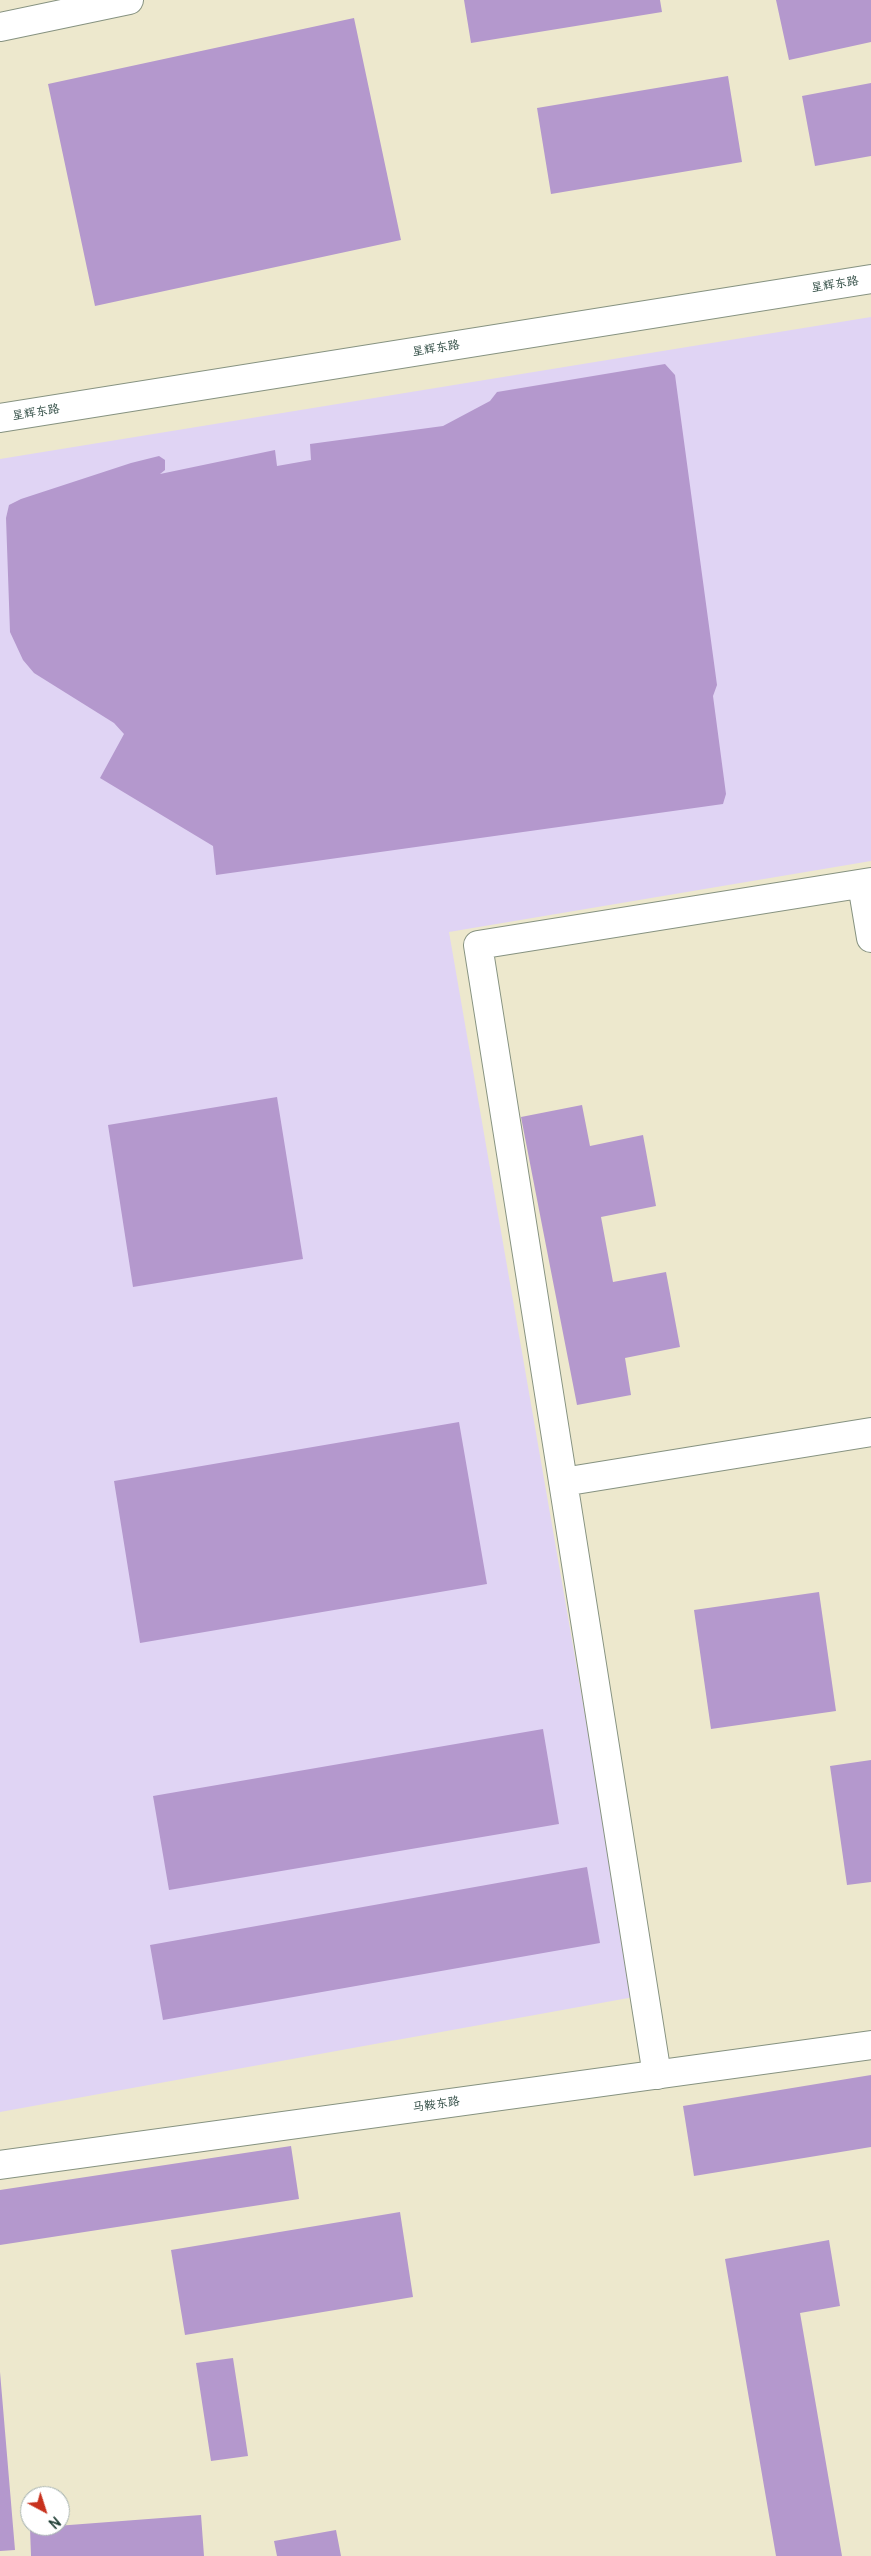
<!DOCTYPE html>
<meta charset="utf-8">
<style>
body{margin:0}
#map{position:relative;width:871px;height:2556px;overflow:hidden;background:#ede8cd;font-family:Pangolin,sans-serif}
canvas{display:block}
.north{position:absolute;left:20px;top:2486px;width:50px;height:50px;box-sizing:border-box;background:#fff;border:1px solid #a5b1ae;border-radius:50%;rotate:140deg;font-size:14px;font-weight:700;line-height:20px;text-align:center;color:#1f3d34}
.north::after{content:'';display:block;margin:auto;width:18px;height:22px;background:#c8321e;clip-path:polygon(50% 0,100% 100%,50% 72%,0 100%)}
</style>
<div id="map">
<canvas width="871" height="2556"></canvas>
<div class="north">N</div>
</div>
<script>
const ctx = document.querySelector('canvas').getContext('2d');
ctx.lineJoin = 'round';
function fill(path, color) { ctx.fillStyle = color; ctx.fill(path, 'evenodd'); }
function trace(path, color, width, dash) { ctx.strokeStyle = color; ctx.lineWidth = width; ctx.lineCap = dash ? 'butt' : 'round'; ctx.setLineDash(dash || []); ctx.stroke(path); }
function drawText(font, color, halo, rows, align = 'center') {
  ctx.font = font + ' Pangolin,"LXGW WenKai TC",sans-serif'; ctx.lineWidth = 5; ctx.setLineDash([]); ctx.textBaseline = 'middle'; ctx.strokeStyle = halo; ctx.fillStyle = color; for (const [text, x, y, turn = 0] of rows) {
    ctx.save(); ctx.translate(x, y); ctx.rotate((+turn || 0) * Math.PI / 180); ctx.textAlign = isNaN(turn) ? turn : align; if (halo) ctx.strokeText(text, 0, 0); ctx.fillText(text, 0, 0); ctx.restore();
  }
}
fill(new Path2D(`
 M871,317V861L449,932L634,1997L0,2112V459Z`), '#e0d4f4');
fill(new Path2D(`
 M464,0H660L662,12L471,43Z
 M776,0H871V42L789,60Z
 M354,18L401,240L95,306L48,84Z
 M728,76L742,162L551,194L537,108Z
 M871,83V156L815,166L802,96Z
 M665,364L675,375L717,685L713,696L726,794L723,804L216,875L213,846L100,778L124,734L114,723L34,673L23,660L10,632L6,518L9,505L21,499L131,463L159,456L165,460V470L160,474L275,450L277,466L311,460L310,444L443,426L490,401L497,392Z
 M277,1097L303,1259L133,1287L108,1125Z
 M582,1105L590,1146L643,1135L656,1206L601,1217L613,1282L666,1272L680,1347L625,1358L631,1395L577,1405L521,1117Z
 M459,1422L487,1584L140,1643L114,1481Z
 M819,1592L836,1711L711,1729L694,1610Z
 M543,1729L559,1824L169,1890L153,1796Z
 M871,1760V1882L847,1885L830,1766Z
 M587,1867L600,1943L163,2020L150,1945Z
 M871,2075V2147L694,2176L683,2106Z
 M291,2146L299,2199L0,2245V2190Z
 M400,2212L413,2297L185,2335L171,2250Z
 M829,2240L840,2306L800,2313L842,2556H776L725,2259Z
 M233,2358L248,2456L211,2461L196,2363Z
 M0,2372L15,2550L0,2551Z
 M201,2515L204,2556H31L30,2528Z
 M336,2530L341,2556H277L274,2541Z`), '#b498cd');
const pedestrian = new Path2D(`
 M0,27L129,0
 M862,884L871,938
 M563,1482L871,1432
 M657,2075L478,945L871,882`);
const minor = new Path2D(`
 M0,418L871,279
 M0,2165L871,2045`);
trace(pedestrian, '#869280', 30);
trace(minor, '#869280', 30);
trace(pedestrian, '#fff', 28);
trace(minor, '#fff', 28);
drawText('12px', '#1f3d34', '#fff', [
 ["星辉东路",835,285,-9],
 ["星辉东路",436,349,-9],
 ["星辉东路",36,413,-9],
 ["马鞍东路",436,2105,-8]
]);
</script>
